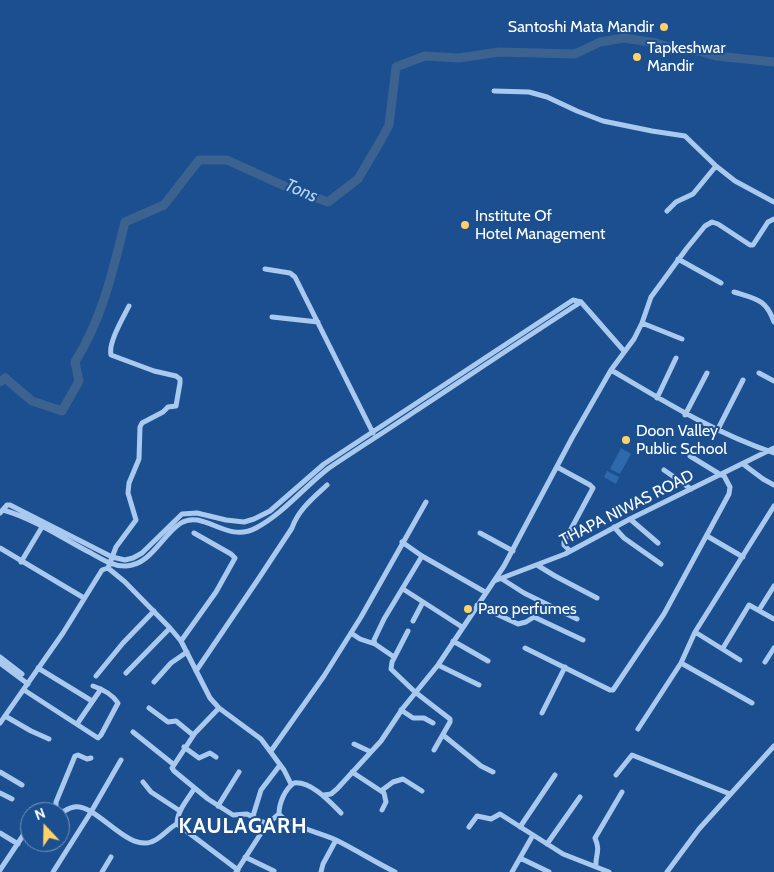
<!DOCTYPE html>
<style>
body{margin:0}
#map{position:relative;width:774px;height:872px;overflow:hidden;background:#1b4f8f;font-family:Cabin,sans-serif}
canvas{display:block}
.north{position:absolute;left:20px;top:802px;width:50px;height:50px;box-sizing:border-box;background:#1b4f8f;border:1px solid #7695bc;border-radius:50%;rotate:339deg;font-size:14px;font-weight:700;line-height:20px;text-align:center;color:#fff}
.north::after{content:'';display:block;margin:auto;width:18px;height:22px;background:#ffd166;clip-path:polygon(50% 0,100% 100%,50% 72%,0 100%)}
</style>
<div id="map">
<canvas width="774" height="872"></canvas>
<div class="north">N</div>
</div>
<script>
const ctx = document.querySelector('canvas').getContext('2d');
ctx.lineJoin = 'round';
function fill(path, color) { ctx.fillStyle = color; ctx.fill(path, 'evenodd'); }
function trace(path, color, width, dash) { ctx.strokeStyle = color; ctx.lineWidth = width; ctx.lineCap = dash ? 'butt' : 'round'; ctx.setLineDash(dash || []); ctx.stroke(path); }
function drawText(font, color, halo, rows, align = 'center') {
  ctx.font = font + ' Cabin,sans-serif'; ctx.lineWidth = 4; ctx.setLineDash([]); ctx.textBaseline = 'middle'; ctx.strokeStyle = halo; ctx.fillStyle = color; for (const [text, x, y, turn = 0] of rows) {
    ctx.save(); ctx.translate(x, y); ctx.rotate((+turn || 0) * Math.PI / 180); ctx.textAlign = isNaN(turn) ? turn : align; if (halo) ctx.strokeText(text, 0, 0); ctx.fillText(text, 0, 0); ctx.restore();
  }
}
fill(new Path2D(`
 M621,448L631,454L620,474L610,469Z
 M607,471L619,477L616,484L604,477Z`), '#2e69ad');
trace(new Path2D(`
 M0,382L5,378L32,401L62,411L79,381L75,362C102,319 113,271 125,222L164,205L199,160H227L291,189L328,202L358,179L381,140L389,125L396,67L425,56L459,58L499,52L575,54L600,42L624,38L656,43L679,50L699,51L716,56L774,62`), '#3c6290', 9);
trace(new Path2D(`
 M494,91L529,92L547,97L577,111L603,121L652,131L685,136L716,166L735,181L774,202
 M667,211L676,202L693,194L716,166
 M678,259L721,283
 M265,269L290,273L295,277L373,433
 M734,292C756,299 766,299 774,322
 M129,306C123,318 108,343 111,355L154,371L176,376L180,379V383L176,406L168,407L163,412L142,423L140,427L139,459L129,483L128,493L136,520L116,547L108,568L125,582L170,628L181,641L210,698L219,708L261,739L284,770L291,784
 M272,317L318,322
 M642,323L682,339
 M611,370C665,402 715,433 774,453
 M759,373L774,381
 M657,398L676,358
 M685,415L707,373
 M717,431L743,380
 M690,456L721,475
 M743,464L763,479L774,485
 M557,467L590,485L593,488L564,542V545L570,551
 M664,470L691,489
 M3,510C32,518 61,537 87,551C99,557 112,567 126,566C151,565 162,535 181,523C204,509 226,544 256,528C284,513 304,487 329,468C357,449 386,431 414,412C470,375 525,338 581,302
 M0,513L7,505H10L112,557L125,560L133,558L142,553L182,514L197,513L226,520L244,522L254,519L270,511L324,464L573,300L581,302L624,351
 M630,519L658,543
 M614,527L624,538L661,564
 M480,533L513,551
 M707,536L743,557
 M402,542L422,556L485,592
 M0,548L84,598
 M21,562L42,527
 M537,565L555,576L597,598
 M502,579L524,593L577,619
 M494,581L565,554L630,519L774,448
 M403,589L462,627
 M477,605L518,624L526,622L534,617L583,640
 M759,610L774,586
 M413,621L423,602
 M408,631L392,662L391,669L415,692L450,719V722L434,750
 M695,632L740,660
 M351,633L360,639L375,644
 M181,641L216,592L235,558L231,554L194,533
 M453,641L488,661
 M525,648L610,690H613L664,614L729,494L730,487L723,474
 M723,648L749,605L774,619
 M0,657L22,674
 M394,657L375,644L374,640L384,619L422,556
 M765,662L774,648
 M0,663L28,684
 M681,663L752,703
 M438,665L479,685
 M38,668L92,701
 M196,671L259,578L292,528C298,510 313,498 327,485
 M126,673L170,628
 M96,676L123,643L154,611
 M154,682L171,663L187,652
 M24,690L98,738L101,735L118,703C113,695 102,689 93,686
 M149,708L168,722L176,721L193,735
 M219,708L195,733L172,768L174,771L208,799L233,815L247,814L267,824
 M401,710L413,718H424L433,723
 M542,713L565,667
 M5,716L31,731L49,739
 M0,723L63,633L102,570L108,568
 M77,724L101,689
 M638,729L681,663L695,632L774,506
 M133,732L173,764
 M443,735L481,766L493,772
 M354,744L371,752
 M184,747L199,758L210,753L216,757
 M271,751L324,676L361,617L426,502
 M0,772L22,785
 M352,772L384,793L386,802L382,810
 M616,775L632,755L730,794
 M143,782L151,792L180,811
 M381,791L393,782L403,779L422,791
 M0,793L12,799
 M324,795L331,794L337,789L381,741L403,708L438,665L504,566L572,438L611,370L634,339L642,323L651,297L687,248L705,226L712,222L718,224L750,245H753L768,222L774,219
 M218,806L239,772
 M56,812V802L75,756L78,755L87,759L91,758
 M60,814C64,811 69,808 74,807C96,803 126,851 151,842C161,839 168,828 177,824
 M279,814C290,827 320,832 336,840C356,850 375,862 395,872
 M253,816L261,790L280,765
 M177,824L238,870
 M177,824C177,811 188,799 194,789
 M469,827L477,816L491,819L500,814L563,854L609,872
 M520,827L555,775
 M0,833L18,844
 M547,844L580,797
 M245,857L274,871
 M520,858L549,872
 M596,867C595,854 601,852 595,838L622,792
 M0,870L30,825
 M53,872L91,812L121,760
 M102,872L111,857
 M236,872L267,824L279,814C279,803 285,789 294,783C311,781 330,802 341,813
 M321,872L323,864L336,840
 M512,872L533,835
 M667,872L699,829L774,746`), '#a9c9ee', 5);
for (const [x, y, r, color] of [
 [664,27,5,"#ffd166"],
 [637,57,5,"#ffd166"],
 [465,225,5,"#ffd166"],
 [626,440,5,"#ffd166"],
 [468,609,5,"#ffd166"]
]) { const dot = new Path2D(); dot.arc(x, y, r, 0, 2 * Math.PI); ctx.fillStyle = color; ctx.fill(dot); trace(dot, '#1b4f8f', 2); }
drawText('16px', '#fff', '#1b4f8f', [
 ["Santoshi Mata Mandir",654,27,"right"],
 ["Tapkeshwar",647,48],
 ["Mandir",647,66],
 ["Institute Of",475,216],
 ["Hotel Management",475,234],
 ["Doon Valley",636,431],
 ["Public School",636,449],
 ["Paro perfumes",478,609]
], 'left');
drawText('16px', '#fff', '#1b4f8f', [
 ["THAPA NIWAS ROAD",627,508,-27]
]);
drawText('italic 18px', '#b5d3f5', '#1b4f8f', [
 ["Tons",301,191,23]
]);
ctx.letterSpacing = '1px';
drawText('bold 21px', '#fff', '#1b4f8f', [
 ["KAULAGARH",243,827]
]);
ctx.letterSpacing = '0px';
</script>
